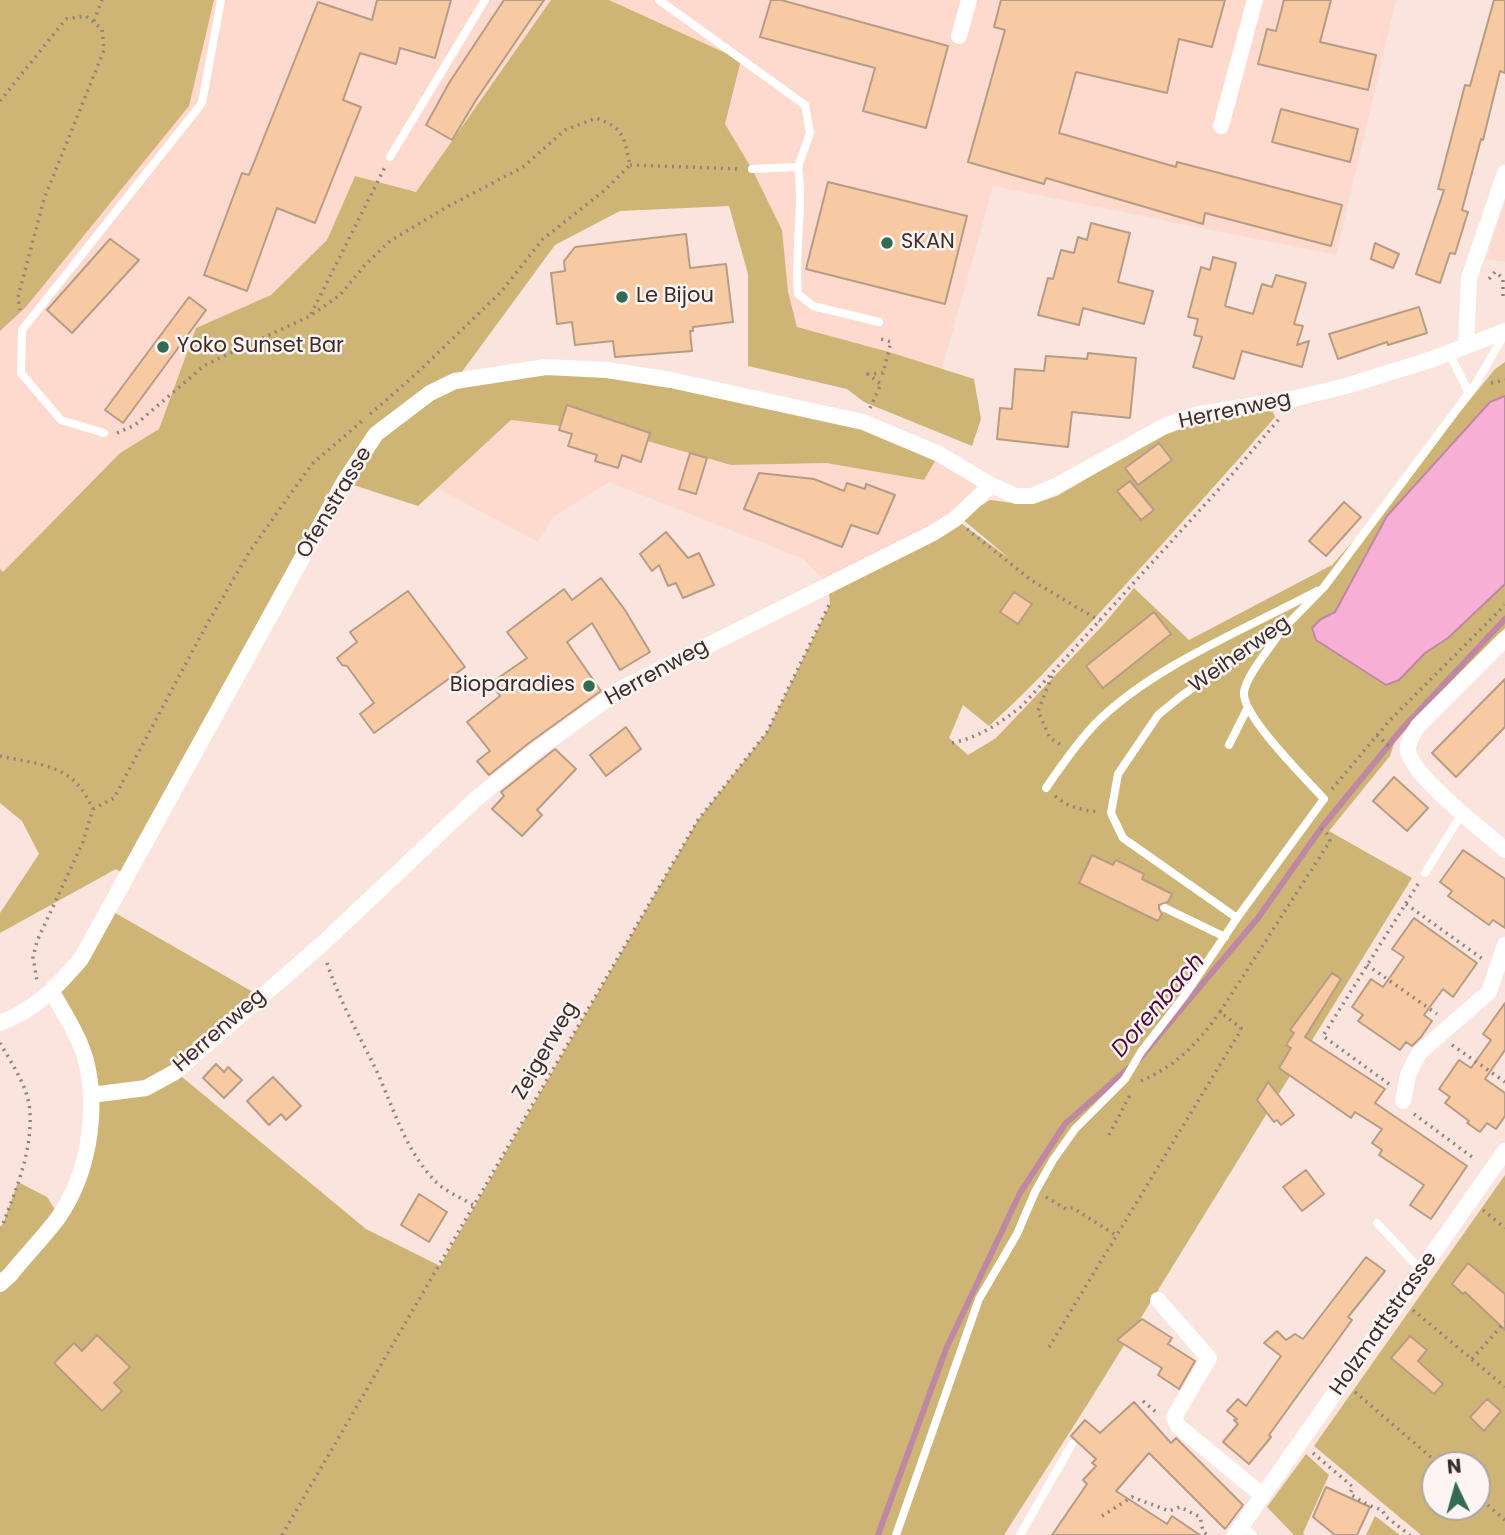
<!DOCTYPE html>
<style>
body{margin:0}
#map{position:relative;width:1505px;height:1535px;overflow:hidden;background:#fbe4dd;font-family:Poppins,sans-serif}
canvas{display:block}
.north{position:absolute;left:1421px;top:1451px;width:70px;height:70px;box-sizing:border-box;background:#fdf5f3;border:2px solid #b0a5a3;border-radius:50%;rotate:355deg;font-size:19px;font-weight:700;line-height:28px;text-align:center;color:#3c2e2a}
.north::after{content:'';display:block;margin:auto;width:24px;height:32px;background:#316b54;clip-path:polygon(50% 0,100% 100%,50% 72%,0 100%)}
</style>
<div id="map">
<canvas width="1505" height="1535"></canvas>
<div class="north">N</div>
</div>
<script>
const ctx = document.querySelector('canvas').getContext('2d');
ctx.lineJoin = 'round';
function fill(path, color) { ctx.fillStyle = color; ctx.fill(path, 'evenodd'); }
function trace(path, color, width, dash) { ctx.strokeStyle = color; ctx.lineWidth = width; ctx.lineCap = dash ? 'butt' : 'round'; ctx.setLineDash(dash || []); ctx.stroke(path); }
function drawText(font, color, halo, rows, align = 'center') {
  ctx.font = font + ' Poppins,sans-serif'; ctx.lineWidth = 5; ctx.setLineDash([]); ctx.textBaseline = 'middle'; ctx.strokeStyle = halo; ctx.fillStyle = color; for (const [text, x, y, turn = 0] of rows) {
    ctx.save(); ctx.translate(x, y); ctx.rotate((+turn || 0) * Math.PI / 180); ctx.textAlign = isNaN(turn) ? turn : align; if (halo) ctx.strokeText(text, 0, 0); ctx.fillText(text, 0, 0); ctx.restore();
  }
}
fill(new Path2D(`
 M214,0H551L416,192L354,177L327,240L271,295L196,328L159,429L120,453L3,572L0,569V331L26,307L189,106Z
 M609,0H1396L1336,255L993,186L942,369L797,327L752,169L725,124L741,60Z
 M1505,201V262L1486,259Z
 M511,420L619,433L731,465L826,463L923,480L939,454L991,485L955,519L828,584L803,559L609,482L553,517L538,542L437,488Z`), '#fed9ce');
fill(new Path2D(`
 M0,0H214L189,106L26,307L0,331Z
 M551,0H609L741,60L725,124L752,169L782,230L788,292L797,327L889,352L974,379L981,419L972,446L864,402L847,389L748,366V274L729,206L620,211L555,245L456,380L607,370L863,422L939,454L924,480L826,463L731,465L619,433L511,420L418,506L344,482L127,876L116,869L0,933V913L39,854L22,821L0,803V569L3,572L120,453L159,429L196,328L271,295L327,240L355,176L416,192Z
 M1505,362V396L1490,402L1387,516L1335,612L1321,619L1399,680L1425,653L1448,638L1505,584V628L1395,741L1390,756L1329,831L1412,878L1089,1402L1004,1535H0V1227L3,1224L18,1182L47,1197L59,1216L79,1178L91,1095L52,992L110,910L260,996L176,1072L366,1229L440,1266L698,820L767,732L830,604L828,584L955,519L1010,559L961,518L990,500L1020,504L1036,503L1057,496L1160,436L1197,423L1272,410L1275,417C1226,474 1176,529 1126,584C1082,632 1038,682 989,726L963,705L949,738L968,755L996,738L1104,624L1134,588L1189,640L1332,565L1372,520L1495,369ZM1092,855L1113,865L1116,861L1144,874L1142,879L1171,894L1159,920L1079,883Z
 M1505,1175V1535H1421L1314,1446ZM1435,1465H1477V1507H1435Z
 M1306,1454L1329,1475L1303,1533L1305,1535H1294L1267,1507Z
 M1375,1516L1400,1535H1366Z`), '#ceb576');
const water = new Path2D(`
 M1505,396V584L1448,638L1425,653L1399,680L1386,685L1316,640L1312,628L1321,619L1335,612L1387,516L1490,402Z`);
fill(water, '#f7afd6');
trace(water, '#bf88a2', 2);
trace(new Path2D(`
 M1139,1059L1258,918L1322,827L1402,729L1505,619
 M878,1535L946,1349L1020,1193L1065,1124L1131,1066`), '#bf88a2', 6);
const building = new Path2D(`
 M377,0H451L435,58L400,48L396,64L360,53L343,100L361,107L315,223L277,208L247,291L204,275L242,173L249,175L318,2L372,20Z
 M504,0H544L476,100L452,140L426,125L449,83Z
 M771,0H781L948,46L926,128L863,111L875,68L760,37Z
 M1001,0H1225L1212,47L1179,39L1167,93L1076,72L1059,133L1176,167L1177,162L1342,205L1331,246L1205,213L1203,224L1046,178L1044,184L968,162L1005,30L994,27Z
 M1284,0H1331L1320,42L1376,55L1368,90L1258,64L1267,29L1276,31Z
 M1494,0H1505V73L1500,71L1483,140L1481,139L1462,210L1468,212L1455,254L1450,253L1440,283L1416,274L1444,190L1438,189L1465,85L1470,86Z
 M1281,109L1358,129L1350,162L1272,142Z
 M828,182L967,216L945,304L806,269Z
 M1091,223L1130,233L1118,282L1153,291L1144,324L1083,308L1079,325L1038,315L1048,278L1053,279L1061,250L1074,253L1078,237L1087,240Z
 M686,234L690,268L726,264L733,322L693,327V331H690L692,351L615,357L613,341L575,345L572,322L557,324L551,273L565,271L564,261L575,247Z
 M110,239L139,260L72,333L47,310Z
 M1375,243L1399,254L1393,268L1371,259Z
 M1213,257L1236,263L1225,306L1253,314L1262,284L1272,287L1276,275L1306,283L1294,324L1303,326L1297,345L1309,341L1302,367L1242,351L1234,379L1193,367L1202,337L1194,335L1198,319L1188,317L1201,267L1210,270Z
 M189,297L206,310L123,423L105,410Z
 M1419,307L1427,333L1388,345L1387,342L1338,359L1329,334Z
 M1088,353L1136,358L1130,418L1072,412L1068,447L997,439L1000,408L1012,409L1015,369L1044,371L1046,356L1087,359Z
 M567,405L650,433L641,462L622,455L618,468L595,461L597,455L568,446L572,434L559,430Z
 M1159,443L1172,460L1138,485L1125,468Z
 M690,453L707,458L696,494L679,489Z
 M759,473L814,479L844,491L847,483L865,489L866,484L895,495L878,534L851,525L842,547L744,509Z
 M1130,481L1154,510L1141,520L1117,491Z
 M1344,502L1361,517L1326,556L1309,541Z
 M666,532L688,558L699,553L714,585L683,598L676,583L668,586L659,565L652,571L640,554Z
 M601,578L625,610L650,652L620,670L592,623L567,642L601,691L529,743L489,775L477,761L490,751L467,722L500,696L491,683L527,658L507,632L564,589L572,600Z
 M408,591L465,667L374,733L360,714L374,703L347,666L342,665L337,658L357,642L350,632Z
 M1014,592L1032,604L1018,624L1000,612Z
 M1154,612L1171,634L1103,688L1086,666Z
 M1505,679V727L1456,777L1432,753Z
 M626,727L641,749L606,776L590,755Z
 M555,749L576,769L537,810L542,815L522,836L492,809L504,796L501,792Z
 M1394,777L1428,808L1407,831L1373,801Z
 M1463,850L1505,879V928L1493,920L1489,925L1448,896L1452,891L1440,882Z
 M1092,855L1113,865L1116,860L1144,874L1142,879L1172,894L1168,902L1159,905V909L1162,914L1158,921L1079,883Z
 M1414,918L1477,963L1453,997L1443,989L1424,1015L1432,1021L1421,1037L1412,1046L1406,1042L1400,1050L1358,1021L1363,1015L1352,1007L1371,979L1383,987L1404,957L1392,949Z
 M1332,973L1341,979L1305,1037L1385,1089L1375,1103L1467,1166L1431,1219L1410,1205L1424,1185L1379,1155L1382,1150L1372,1143L1382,1129L1355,1112L1351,1118L1279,1068L1291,1048L1286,1045L1294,1033L1290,1030Z
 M1505,1003V1050L1485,1079L1505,1093V1116L1496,1129L1487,1123L1480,1132L1467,1123L1469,1121L1445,1103L1450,1097L1439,1089L1459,1060L1471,1068L1491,1040L1483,1034Z
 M216,1064L224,1072L228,1067L242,1080L224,1098L203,1078Z
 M273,1077L301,1106L286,1120L281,1114L269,1125L247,1101Z
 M1268,1082L1294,1115L1281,1125L1277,1120L1274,1122L1257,1100Z
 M1306,1170L1324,1194L1302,1211L1283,1187Z
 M419,1194L447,1212L429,1242L401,1225Z
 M1366,1257L1385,1271L1348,1317L1352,1320L1269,1435L1271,1437L1249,1464L1223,1442L1238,1424L1234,1420L1237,1419L1227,1411L1238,1399L1246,1406L1281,1356L1264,1343L1277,1331L1286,1340L1295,1334L1303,1339Z
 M1468,1263L1505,1294V1330L1465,1292L1463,1294L1452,1284Z
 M1142,1319L1172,1338L1168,1344L1195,1361L1179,1389L1158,1375L1162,1368L1117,1340Z
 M97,1335L130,1367L114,1383L122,1391L102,1411L54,1363L74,1343L82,1351Z
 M1410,1336L1427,1350L1418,1361L1443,1384L1434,1394L1391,1358Z
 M1487,1399L1501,1411L1484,1431L1470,1417Z
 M1134,1402L1171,1443L1176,1438L1243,1505L1225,1529L1149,1453L1116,1491L1167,1524L1172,1516L1200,1535H1052L1087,1484L1083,1480L1096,1466L1092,1463L1096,1459L1071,1436L1085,1420L1100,1433Z
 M1326,1487L1370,1507L1357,1535H1335L1313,1517Z`);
fill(building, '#f7caa3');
trace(building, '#b79c85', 2);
trace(new Path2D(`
 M94,21L102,0
 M0,101L66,19L86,16L102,29L104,50L44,199L18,297L20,310
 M630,165L740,169
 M1489,279L1495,272L1503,278
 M1503,296V278L1505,276
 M311,314L385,167
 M1491,383L1505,380
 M870,408L881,384L868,374L883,373L891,342L881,339V335
 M117,433L135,425L205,365L310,316L340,295L364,266L390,241L445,208L523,167L565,130L596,118C624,128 624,137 630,165L605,190L543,239L501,292L416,374L368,416
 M967,529L1031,580L1100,621
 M1052,676L1038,711L1050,738L1061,745
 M1377,735L1391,748
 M952,743C980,737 1000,723 1022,706L1229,478L1280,418
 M0,756C25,762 61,764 78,785C84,791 89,801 93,809L83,842L37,941L33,957L37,981
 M1332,789L1390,720L1505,605
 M1055,796C1068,807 1081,810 1099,812
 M93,809L114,798L206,626L250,551L312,464L362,421
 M1406,904L1484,960
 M327,963C340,1003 361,1038 379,1076C395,1113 406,1150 434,1180C444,1191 462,1198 475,1206
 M1367,965L1437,1014
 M0,1043C12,1064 29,1088 30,1113C32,1152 16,1189 3,1224L0,1227
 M1452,1045L1505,1082
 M1141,1081C1177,1065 1197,1044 1220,1012
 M1389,1084L1323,1036L1418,884
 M1414,1114L1472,1157
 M1109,1135L1130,1095
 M1046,1197L1066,1209L1073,1208L1117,1236
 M1483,1210L1505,1228
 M1413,1310L1505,1387
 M1049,1347L1238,1035L1241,1028L1220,1012L1330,841L1327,834L1318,826
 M1472,1359L1505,1322
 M1355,1392L1440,1465
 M1143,1401L1157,1413
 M1313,1453L1353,1487L1350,1494L1368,1505L1382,1510L1386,1517L1410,1535
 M1477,1496L1505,1520
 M1102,1516L1132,1497L1169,1511L1180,1507L1200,1517L1203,1531L1207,1535
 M282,1535L698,820L767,732L830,603`), '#95827d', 3.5, [2, 5]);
trace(new Path2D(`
 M659,0L805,105L810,133L798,167L752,169
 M390,157L485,0
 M798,167C804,209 794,251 798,294L813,306L879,322
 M1449,353L1469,393
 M104,433L61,420L21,373L22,330L202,103L221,0
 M1229,745L1247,709
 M1046,788C1061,766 1077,743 1095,724C1151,667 1246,629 1317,591
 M1425,873L1463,812
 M1165,908L1225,937
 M1237,918L1123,838L1111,813L1118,774L1158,715L1180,697L1218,670L1281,631L1324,587L1475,385L1504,335
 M1377,1223L1421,1270
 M1242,1525L1253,1535
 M896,1535L979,1299L1017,1234L1035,1192L1053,1160L1075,1129L1125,1079L1141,1052L1185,995L1237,918L1324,799C1306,779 1241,715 1244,692C1247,674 1271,647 1281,631
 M1020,1535L1072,1444`), '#fff', 8);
trace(new Path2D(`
 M959,36L969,0
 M1221,126L1255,0
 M1466,346L1469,278L1505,173
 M1505,639L1418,726C1413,734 1407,742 1408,751C1412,776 1484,831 1505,850
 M0,1023C35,1010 57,987 81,959L344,482L376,434L430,393L455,381L546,367L607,370L671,380L863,422L939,454L991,485L1016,496H1032L1056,486L1163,427L1195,415L1297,398L1346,386L1430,360L1505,331
 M91,1095L146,1088L175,1072L321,945L476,799L535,751L621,689L933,533L955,519L991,485
 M1403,1101L1408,1075L1419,1053L1489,992L1505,945
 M0,1284L10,1275C25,1256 43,1238 58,1218C88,1175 98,1115 87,1065C81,1039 65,1015 52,992
 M1158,1300L1209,1358L1174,1417L1178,1426L1263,1496
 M1235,1535L1505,1151`), '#fff', 16);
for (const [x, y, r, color] of [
 [887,243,7,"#316b54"],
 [622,297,7,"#316b54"],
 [163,347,7,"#316b54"],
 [589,686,7,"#316b54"]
]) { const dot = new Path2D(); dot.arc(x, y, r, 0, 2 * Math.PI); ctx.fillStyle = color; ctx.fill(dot); trace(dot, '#fdf5f3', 2.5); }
drawText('21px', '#3c2e2a', '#fdf5f3', [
 ["SKAN",901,243],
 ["Le Bijou",636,297],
 ["Yoko Sunset Bar",177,347],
 ["Bioparadies",575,686,"right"]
], 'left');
drawText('21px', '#3c2e2a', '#fdf5f3', [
 ["Herrenweg",1235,411,-12],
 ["Ofenstrasse",335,503,-59],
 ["Weiherweg",1240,655,-35],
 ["Herrenweg",657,673,-29],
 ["Herrenweg",220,1031,-41],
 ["Zeigerweg",546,1051,-60],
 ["Holzmattstrasse",1384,1324,-55]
]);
drawText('italic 23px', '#520339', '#fdf5f3', [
 ["Dorenbach",1159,1006,-49]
]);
</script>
